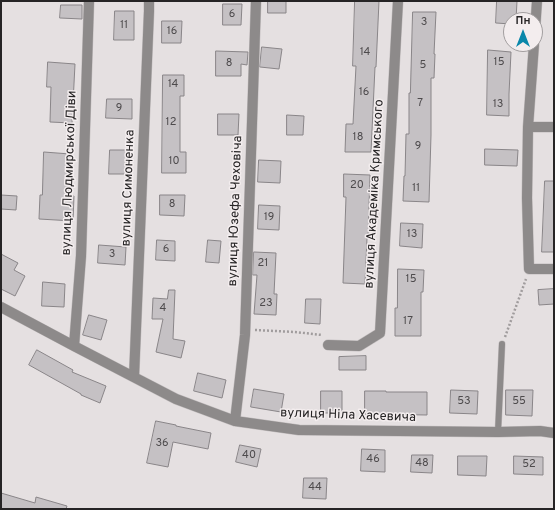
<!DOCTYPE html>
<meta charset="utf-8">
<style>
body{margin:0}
#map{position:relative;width:555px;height:510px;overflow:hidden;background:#e5e0e1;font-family:Overpass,sans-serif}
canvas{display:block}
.frame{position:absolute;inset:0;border:2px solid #262425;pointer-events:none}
.north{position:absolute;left:503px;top:12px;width:40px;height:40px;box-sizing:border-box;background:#f3edee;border:1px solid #a19d9e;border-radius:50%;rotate:0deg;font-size:11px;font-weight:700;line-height:16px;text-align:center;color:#262425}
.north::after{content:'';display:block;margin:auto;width:14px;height:18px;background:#0a87aa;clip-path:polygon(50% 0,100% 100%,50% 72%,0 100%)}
</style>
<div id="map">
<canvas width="555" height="510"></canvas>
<div class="frame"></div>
<div class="north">Пн</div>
</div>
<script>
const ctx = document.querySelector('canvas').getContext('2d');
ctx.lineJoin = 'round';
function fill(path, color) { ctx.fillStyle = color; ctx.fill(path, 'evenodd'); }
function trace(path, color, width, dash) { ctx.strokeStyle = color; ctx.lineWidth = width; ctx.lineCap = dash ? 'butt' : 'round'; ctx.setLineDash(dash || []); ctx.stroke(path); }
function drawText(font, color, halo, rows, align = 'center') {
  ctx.font = font + ' Overpass,sans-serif'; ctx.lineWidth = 3; ctx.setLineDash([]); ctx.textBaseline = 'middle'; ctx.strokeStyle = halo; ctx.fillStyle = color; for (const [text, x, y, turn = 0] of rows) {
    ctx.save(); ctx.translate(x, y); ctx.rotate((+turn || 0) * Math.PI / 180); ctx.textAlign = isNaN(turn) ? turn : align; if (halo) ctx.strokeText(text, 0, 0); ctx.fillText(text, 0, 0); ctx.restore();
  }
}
const building = new Path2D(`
 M268,1H286V13H268Z
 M355,1H379L376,67H375L371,152H345L346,124H353L356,66H353Z
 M497,1H517L516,20H511V24L496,23Z
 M223,4H242L241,25H223Z
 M61,5H82V19L60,18Z
 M115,11H134V40H114Z
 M413,12H436L434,54H435L434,78H431V135L429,202L403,201L404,176H405L406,134H409V93H410Z
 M162,21H182L181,43H162Z
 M262,47L282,49L279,69L260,67Z
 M488,50L511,52L509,94V116L487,115Z
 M216,51L248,52L247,65L241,64V76H216Z
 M48,62L75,64L72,123L50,122L51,87H47Z
 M163,75H184V96H180V152H186V173H162Z
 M107,99H132V119L106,118Z
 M218,114H239L238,135H218Z
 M287,115L304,116L303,135H287Z
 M485,149L518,150L517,166L485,165Z
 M110,150H127V174H109Z
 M44,152L70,154L68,196H74L73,221L39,219L40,195H42Z
 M259,160L281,161L280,183L258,182Z
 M344,174L370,175L368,238H367L365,284L343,283L346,197H344Z
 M545,181H554V252H542Z
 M1,195L17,196L16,210L1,209Z
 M160,195H185L184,216L160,215Z
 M259,205L280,206L279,230L258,229Z
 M401,223L423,224L422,248L400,246Z
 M157,240L175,241V261L156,260Z
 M208,240L221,241L219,263L206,262Z
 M99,245L126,247L125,265L98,263Z
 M254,252L276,253L274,294H277L276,315L254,314L257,275H253Z
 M1,254L18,263L14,270L25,276L15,296L1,289Z
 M398,269L424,270L423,292H421V336H395V308H397Z
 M43,282L65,284L64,307L42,306Z
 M554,289V304L539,305L538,290Z
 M169,290H175L173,339L185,341L181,358L156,352L163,319H152L153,298L167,299Z
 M306,299H321L320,324L305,323Z
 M89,315L107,320L101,340L83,335Z
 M37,350L73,370L72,372L106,386L100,403L81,395V394L29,365Z
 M366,356V370H339V357Z
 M198,373L226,380L222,398L194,391Z
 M254,389L284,394L281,412L251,407Z
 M451,390L478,391L477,414L450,413Z
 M506,390H533L532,416L506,415Z
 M321,391H342V413H321Z
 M365,391H386V392H427V415L365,414Z
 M156,421L176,425V426L211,433L208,449L173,442L168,467L147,463Z
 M240,445L261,449L257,467L236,462Z
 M362,449L385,450V472L361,471Z
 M412,455H433L432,473L411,472Z
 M458,456H487L486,476L458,475Z
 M514,456L543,457V475L514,474Z
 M304,478H327L326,499L303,498Z
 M1,493L35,503L36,497L67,506L66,509H1Z`);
fill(building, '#c5c1c4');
trace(building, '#898588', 1);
const service = new Path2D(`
 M498,432L502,344`);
const minor = new Path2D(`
 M535,31L537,1
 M534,44L528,127L527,198L529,269H554
 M528,127H554
 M1,307L74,346L176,399L235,421L299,430L498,432L540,431L554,433
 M328,345L359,346L380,333L398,1
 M74,346L81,256L89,1
 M134,377L149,11V1
 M235,421L245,335L256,1`);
trace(service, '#c3bebf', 7);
trace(minor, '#c3bebf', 11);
trace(new Path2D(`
 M255,330L295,332L322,335
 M505,337L526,279`), '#a09c9d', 2.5, [2, 2]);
trace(service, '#8d8a8a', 6);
trace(minor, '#8d8a8a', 10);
drawText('11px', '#4e4b4d', null, [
 ["6",232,15],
 ["3",424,23],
 ["11",124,26],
 ["16",172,32],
 ["14",365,53],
 ["15",499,63],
 ["8",229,64],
 ["5",423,66],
 ["14",173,85],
 ["16",364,93],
 ["7",420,104],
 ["13",498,105],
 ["9",119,109],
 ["12",171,123],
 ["18",358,138],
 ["9",418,147],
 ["10",174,162],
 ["20",357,186],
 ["11",416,189],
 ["8",172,205],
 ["19",269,218],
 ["13",412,235],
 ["6",166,250],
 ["3",112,255],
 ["21",263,264],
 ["15",411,280],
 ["23",266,304],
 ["4",163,309],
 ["17",408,322],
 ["53",464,402],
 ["55",519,402],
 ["36",162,444],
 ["40",249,456],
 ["46",373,460],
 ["48",422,464],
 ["52",529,465],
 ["44",315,488]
]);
drawText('13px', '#262425', '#f3edee', [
 ["вулиця Людмирської Діви",70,173,-88],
 ["вулиця Симоненка",129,188,-88],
 ["вулиця Академіка Кримського",375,194,-87],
 ["вулиця Юзефа Чеховіча",236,211,-88],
 ["вулиця Ніла Хасевича",348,416,2]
]);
</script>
